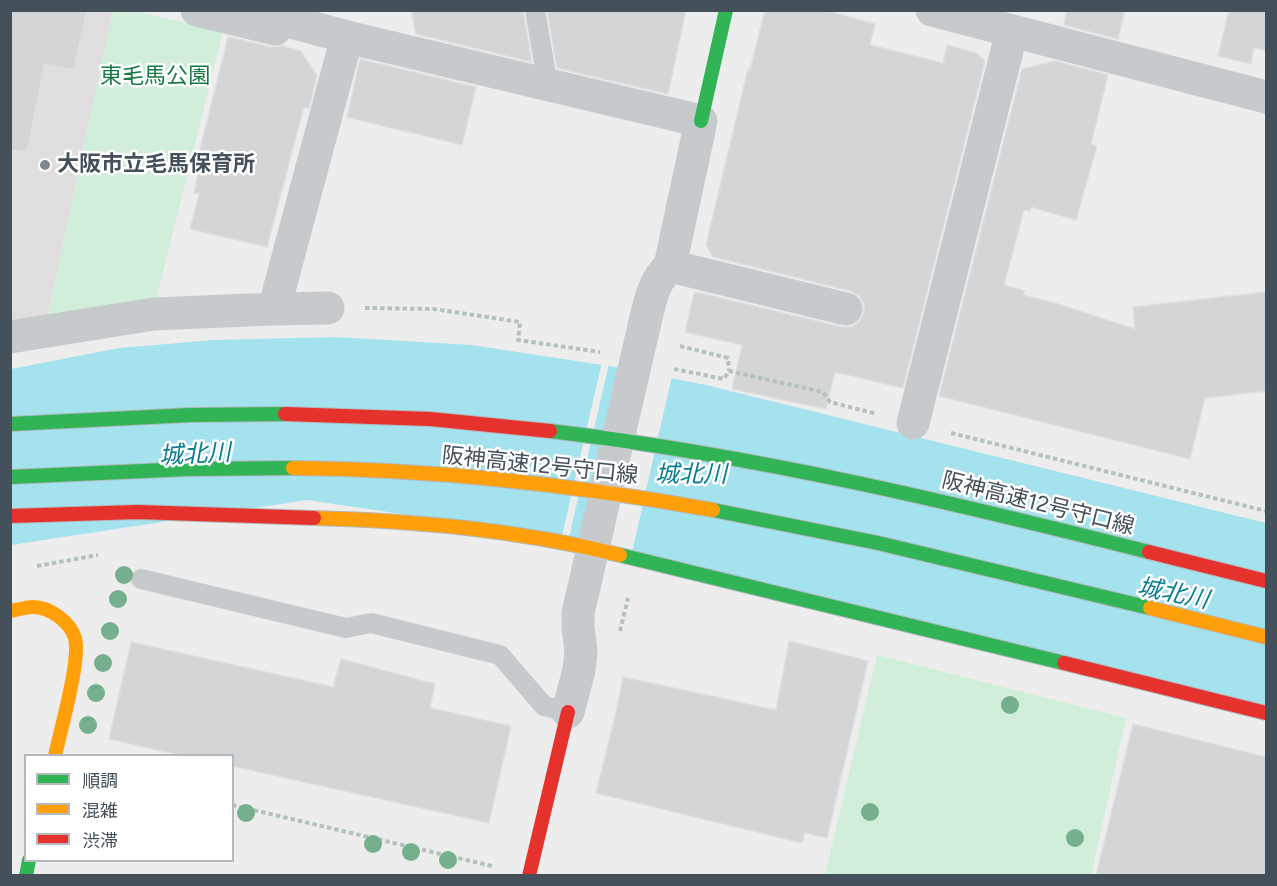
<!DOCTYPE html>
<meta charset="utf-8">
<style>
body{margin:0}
#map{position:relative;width:1277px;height:886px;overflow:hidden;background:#eeeded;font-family:Figtree,"Noto Sans JP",sans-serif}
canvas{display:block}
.frame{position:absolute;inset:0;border:12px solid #44515a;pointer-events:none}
.legend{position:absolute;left:24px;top:754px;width:210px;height:108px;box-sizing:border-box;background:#fff;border:2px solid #b4b9bd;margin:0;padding:8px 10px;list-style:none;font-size:18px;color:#44515a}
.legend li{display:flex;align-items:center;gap:12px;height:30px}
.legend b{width:30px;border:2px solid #b4b9bd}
</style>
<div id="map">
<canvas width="1277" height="886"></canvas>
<div class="frame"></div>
<ul class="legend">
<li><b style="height:8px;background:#30b455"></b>順調</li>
<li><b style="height:8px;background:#ff9f0a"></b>混雑</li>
<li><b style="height:8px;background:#e5322d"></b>渋滞</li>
</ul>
</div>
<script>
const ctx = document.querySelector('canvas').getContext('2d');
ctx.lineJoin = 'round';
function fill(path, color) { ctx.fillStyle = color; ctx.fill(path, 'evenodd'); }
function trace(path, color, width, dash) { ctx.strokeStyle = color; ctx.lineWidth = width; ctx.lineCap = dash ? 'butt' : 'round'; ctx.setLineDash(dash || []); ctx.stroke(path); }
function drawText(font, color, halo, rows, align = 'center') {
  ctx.font = font + ' Figtree,"Noto Sans JP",sans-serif'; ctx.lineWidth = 5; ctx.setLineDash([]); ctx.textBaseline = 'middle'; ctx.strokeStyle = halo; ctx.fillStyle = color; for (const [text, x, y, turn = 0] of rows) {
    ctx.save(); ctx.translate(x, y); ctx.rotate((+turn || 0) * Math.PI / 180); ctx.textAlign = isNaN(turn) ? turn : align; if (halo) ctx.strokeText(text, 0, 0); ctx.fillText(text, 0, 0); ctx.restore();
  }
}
fill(new Path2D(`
 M11,11H113L47,319L11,325Z`), '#e0dedf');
fill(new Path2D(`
 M113,11H133L223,31L155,304L47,319Z
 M877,655L1126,718L1091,875H825Z`), '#d0eeda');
fill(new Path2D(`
 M335,337L472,345L615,367L706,385L1266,523V709L572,539L307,500L11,545V369L119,348L214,340Z`), '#a4e2ed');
fill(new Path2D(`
 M602,362L609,364L568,542L561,540Z
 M623,366L672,376L631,557L582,545Z`), '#eeeded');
const building = new Path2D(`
 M10,10H87L74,70L45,64L27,152L10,150Z
 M411,10H523L532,62L416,34Z
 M547,10H686L668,94L557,68Z
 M765,10H824L875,24L870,45L943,63L947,45L976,53L985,61L903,388L835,372L826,409L732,389L742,345L685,332L694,293L696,292L842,327H851L859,322L864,313V304L859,296L851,291L713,257L706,245L748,69L750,70Z
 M1067,10H1125L1118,39L1064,25Z
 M1229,10H1266V50L1254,48L1251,64L1218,56Z
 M228,37L271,47L282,46L301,51L317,76L309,108L304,107L267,247L190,229L199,194L194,193L202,154L199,153Z
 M360,59L476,87L462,145L347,117Z
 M1055,61L1108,75L1091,144L1097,146L1076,220L1031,207L1030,211L1024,210L1004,285L1025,291L1023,295L1055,303L1135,329L1133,307L1266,292V391L1205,398L1190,459L939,396L1022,69Z
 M789,641L868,661L827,838L805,833L802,843L596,793L617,708L623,677L776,710Z
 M131,642L333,687L341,659L435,684L430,708L511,726L489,823L232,766V756H184L109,739Z
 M1133,724L1266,757V876H1096Z`);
fill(building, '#d4d5d6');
trace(building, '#dfdfe0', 1.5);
trace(new Path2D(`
 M365,308L434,309L520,322L518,340L600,352
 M680,346L728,358L729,371
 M674,369L724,379L729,371L823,392L830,402L877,414
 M951,433L1266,511
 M37,566L98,555
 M620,631L628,598
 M232,805L492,866`), '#b4c2bd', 4, [4.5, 3]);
trace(new Path2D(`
 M535,10L548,86
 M141,579L346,628L371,623L500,655L544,706L568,712`), '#c7cacc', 20);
trace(new Path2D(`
 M197,10L275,29L284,20L347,37L701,121L670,266C653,281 650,302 645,322
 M932,10L1266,97
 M670,266L846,309
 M274,309L347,37
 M10,337L154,314L274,309L328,308
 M913,423L1012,31
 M568,712L579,670L581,652L578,627V613L584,587`), '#c7cacc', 33);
trace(new Path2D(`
 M701,121L726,10
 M26,876L29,860`), '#30b455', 14);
trace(new Path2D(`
 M10,611C17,610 26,607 33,607C50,607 70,622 75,638C81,659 60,732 55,756`), '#ff9f0a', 14);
trace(new Path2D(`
 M529,876L568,712`), '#e5322d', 14);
const fastBridge = new Path2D(`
 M10,424L190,415L285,414
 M550,431C753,455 951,502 1149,552
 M10,477L188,469L293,468
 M713,510L878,543L1150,608
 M620,555L1064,663`);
const slowBridge = new Path2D(`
 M293,468C434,469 575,485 713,510
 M314,518C418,521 520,530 620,555
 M1150,608L1266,637`);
const jamBridge = new Path2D(`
 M285,414L430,419L550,431
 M10,516L138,512L314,518
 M1149,552L1266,581
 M1064,663L1266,713`);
trace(fastBridge, '#b2b8bd', 16, []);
trace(slowBridge, '#b2b8bd', 16, []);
trace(jamBridge, '#b2b8bd', 16, []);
trace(new Path2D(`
 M584,587L645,322`), '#c7cacc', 33);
trace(fastBridge, '#30b455', 14);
trace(slowBridge, '#ff9f0a', 14);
trace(jamBridge, '#e5322d', 14);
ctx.fillStyle = '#76af8e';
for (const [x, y] of [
 [124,575],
 [118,599],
 [110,631],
 [103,663],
 [96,693],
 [1010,705],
 [88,725],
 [870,812],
 [246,813],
 [1075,838],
 [373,844],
 [411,852],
 [448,860]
]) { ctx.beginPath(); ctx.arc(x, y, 9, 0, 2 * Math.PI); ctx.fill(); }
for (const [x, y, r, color] of [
 [45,165,6,"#80888d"]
]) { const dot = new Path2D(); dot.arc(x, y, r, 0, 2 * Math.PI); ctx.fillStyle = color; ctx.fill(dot); trace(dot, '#fff', 2); }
drawText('22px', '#147c41', '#fff', [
 ["東毛馬公園",155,77]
]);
drawText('bold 22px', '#44515a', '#fff', [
 ["大阪市立毛馬保育所",57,165]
], 'left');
drawText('22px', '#44515a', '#fff', [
 ["阪神高速12号守口線",540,466,6],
 ["阪神高速12号守口線",1038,504,14]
]);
drawText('italic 24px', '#0a7e91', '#fff', [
 ["城北川",195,455,-3],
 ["城北川",691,475],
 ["城北川",1173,594,11]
]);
</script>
